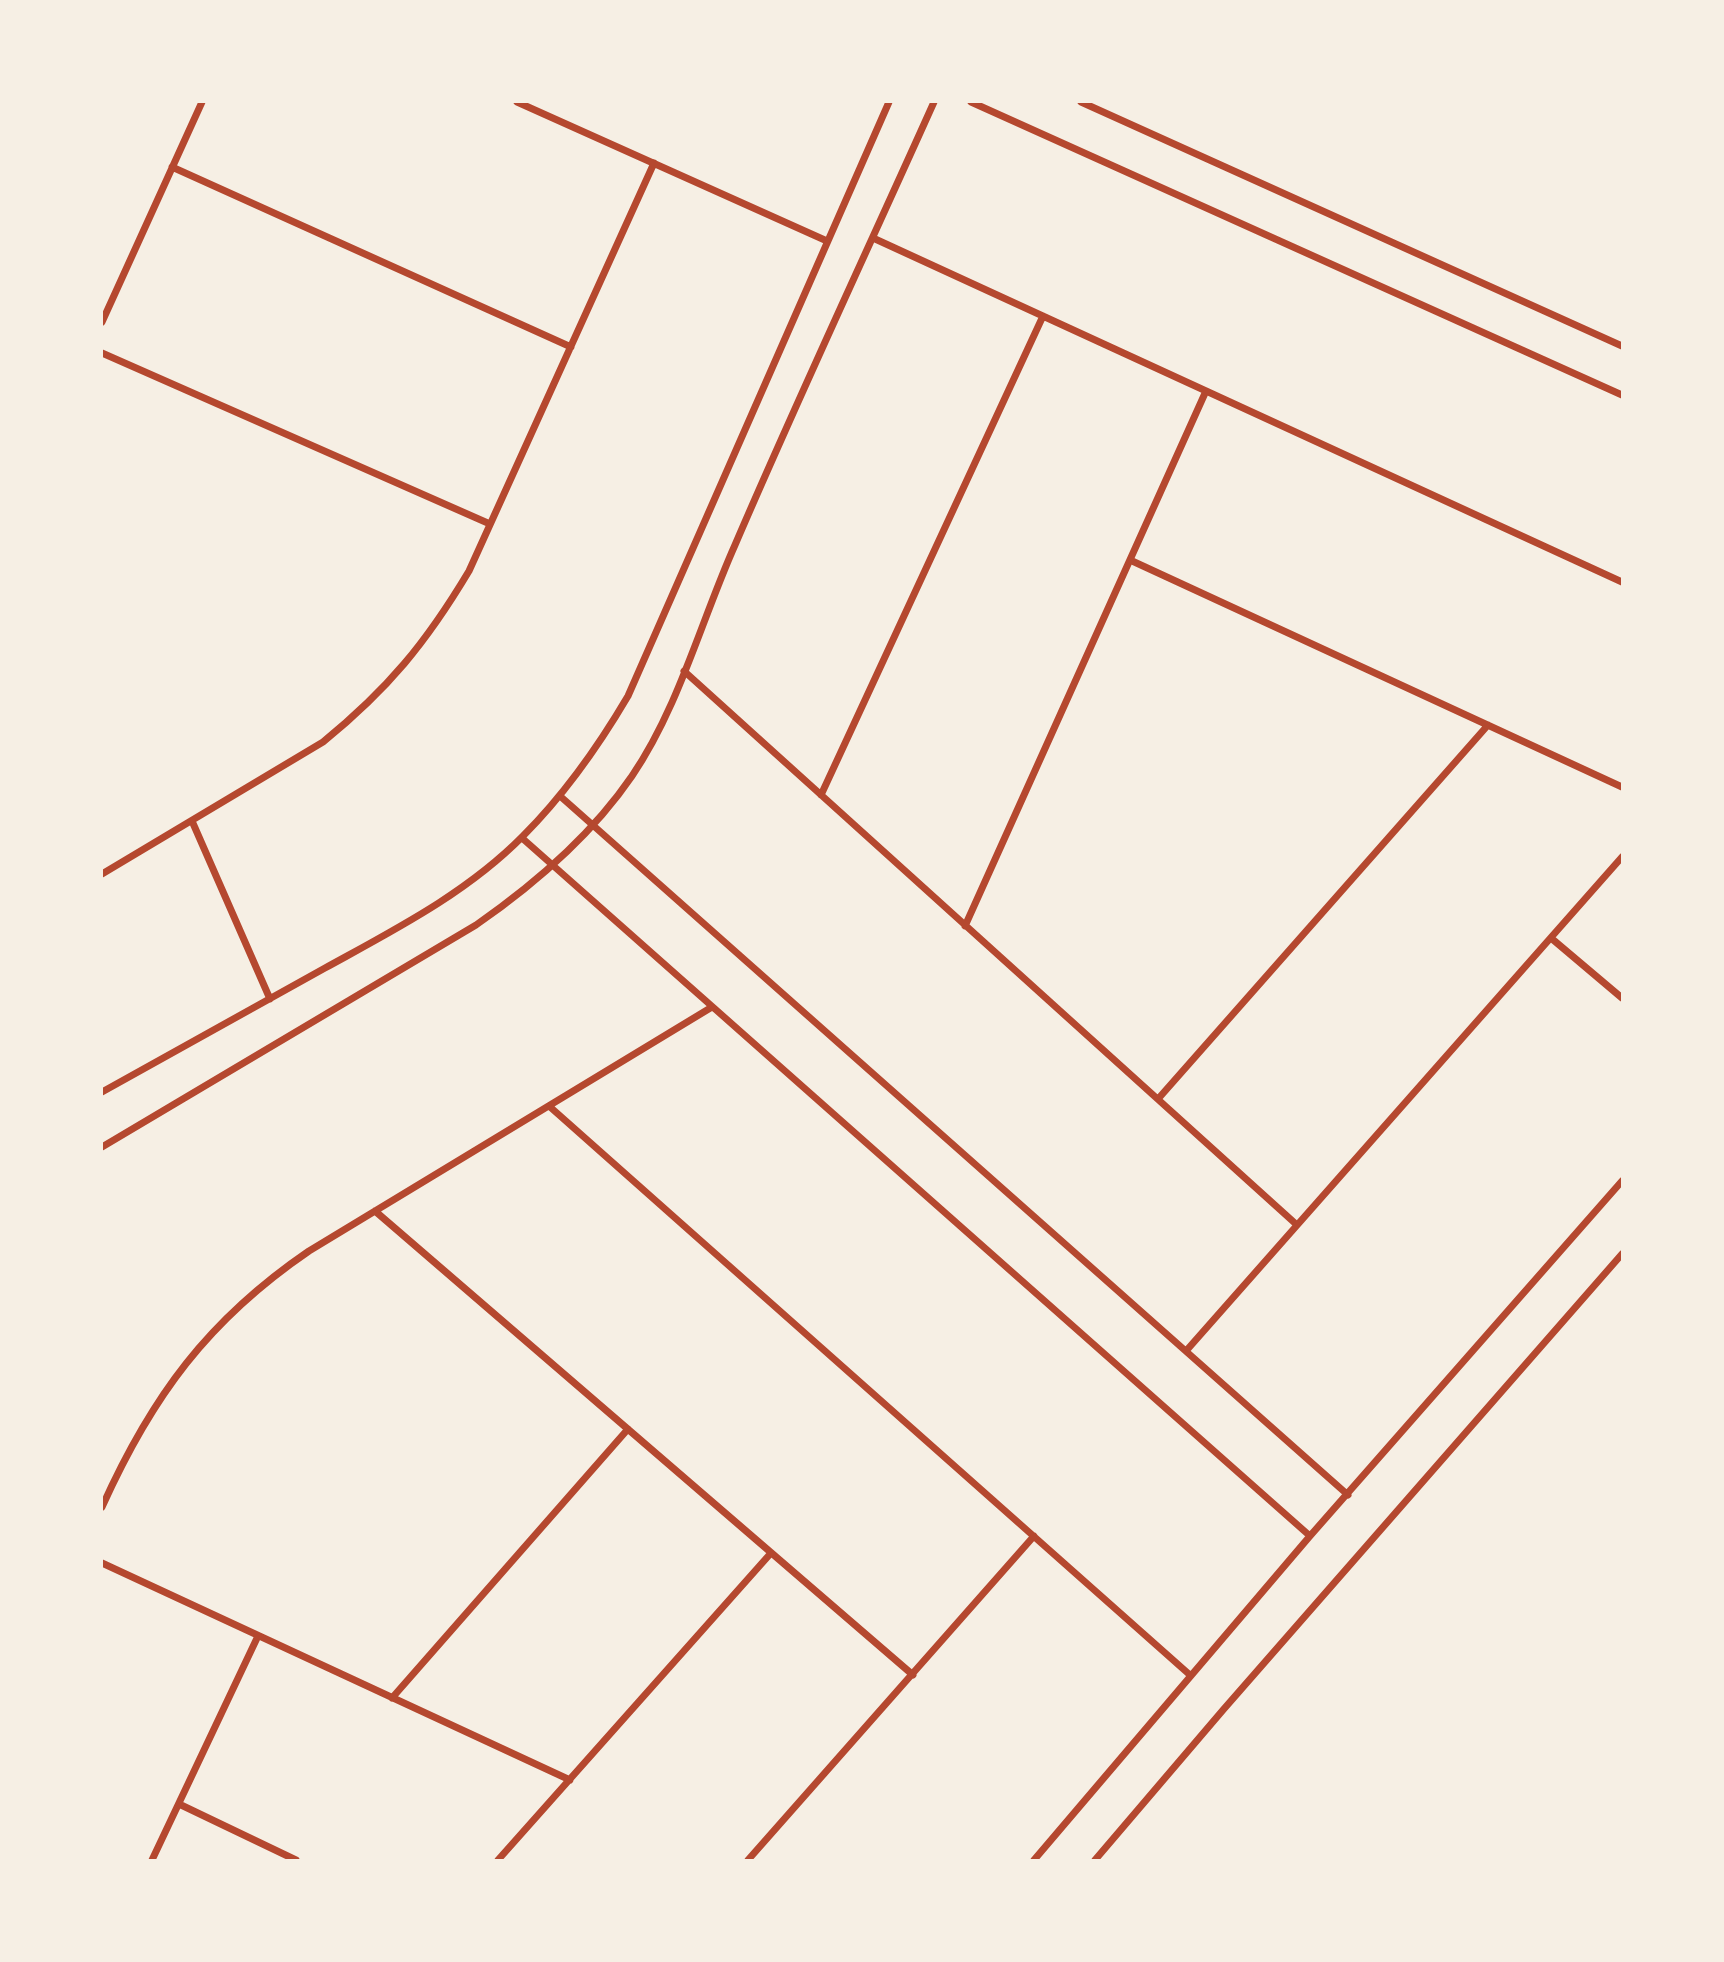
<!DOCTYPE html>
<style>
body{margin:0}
#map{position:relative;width:1724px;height:1962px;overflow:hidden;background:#f6efe4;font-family:Karla,sans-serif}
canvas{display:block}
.frame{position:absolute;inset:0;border:103px solid #f6efe4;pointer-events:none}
</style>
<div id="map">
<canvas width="1724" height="1962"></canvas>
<div class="frame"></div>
</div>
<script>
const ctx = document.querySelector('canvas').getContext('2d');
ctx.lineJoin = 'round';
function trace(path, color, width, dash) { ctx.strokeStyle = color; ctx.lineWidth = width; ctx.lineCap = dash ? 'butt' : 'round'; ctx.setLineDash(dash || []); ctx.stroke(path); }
trace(new Path2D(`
 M517,102L827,241
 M971,102L1622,395
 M1081,102L1622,346
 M172,167L571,347
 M873,238L1622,582
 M102,322L202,102
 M102,353L490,524
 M1130,560L1622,787
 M684,671L1297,1225
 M821,795L1043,316
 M560,796L1348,1495
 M192,821L270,999
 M522,838L1310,1536
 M102,874L323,742C388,689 426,643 469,571L654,163
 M965,926L1206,391
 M1551,938L1622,998
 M102,1092C176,1051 250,1010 325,968C394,930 467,893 523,836C565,794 598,747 628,696L889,102
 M1158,1099L1488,725
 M549,1106L1190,1675
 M102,1147L476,925C535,884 591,836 632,776C679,707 701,621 735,545C799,396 868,249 934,102
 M375,1211L913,1675
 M1186,1351L1622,857
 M102,1507C152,1396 208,1320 309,1251L712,1007
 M102,1563L570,1780
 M392,1698L628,1429
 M179,1804L296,1860
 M152,1860L258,1636
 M498,1860L771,1553
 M748,1860L1034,1536
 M1034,1860L1310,1536L1622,1181
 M1095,1860L1223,1710L1622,1254`), '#b5482f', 7);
</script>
